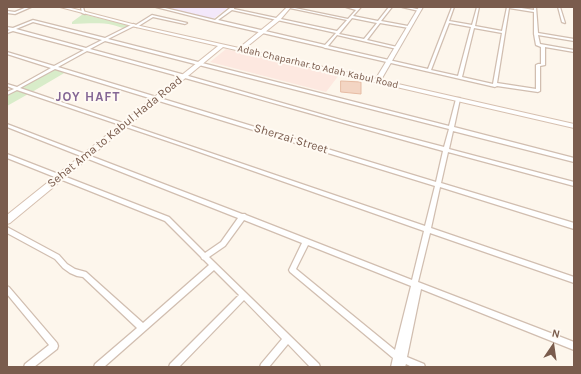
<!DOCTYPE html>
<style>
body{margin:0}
#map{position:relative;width:581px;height:374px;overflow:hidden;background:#fdf6ec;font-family:Karla,sans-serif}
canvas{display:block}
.frame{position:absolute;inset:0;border:8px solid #7a5c4d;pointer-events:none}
.north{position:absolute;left:533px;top:326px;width:40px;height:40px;-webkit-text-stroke:3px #fffaf3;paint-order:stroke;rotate:13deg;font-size:11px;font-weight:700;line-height:16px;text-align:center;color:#7a5c4d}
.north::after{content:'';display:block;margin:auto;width:14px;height:18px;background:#7a5c4d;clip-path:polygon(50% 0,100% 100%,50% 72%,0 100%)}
</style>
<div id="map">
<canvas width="581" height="374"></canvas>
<div class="frame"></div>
<div class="north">N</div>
</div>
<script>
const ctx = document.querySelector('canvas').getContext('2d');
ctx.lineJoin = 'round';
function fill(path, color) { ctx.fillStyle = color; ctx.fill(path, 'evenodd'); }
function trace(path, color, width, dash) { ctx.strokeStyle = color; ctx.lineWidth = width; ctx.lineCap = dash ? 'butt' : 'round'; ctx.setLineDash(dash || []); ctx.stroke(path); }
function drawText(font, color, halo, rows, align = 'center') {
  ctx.font = font + ' Karla,sans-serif'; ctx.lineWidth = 4; ctx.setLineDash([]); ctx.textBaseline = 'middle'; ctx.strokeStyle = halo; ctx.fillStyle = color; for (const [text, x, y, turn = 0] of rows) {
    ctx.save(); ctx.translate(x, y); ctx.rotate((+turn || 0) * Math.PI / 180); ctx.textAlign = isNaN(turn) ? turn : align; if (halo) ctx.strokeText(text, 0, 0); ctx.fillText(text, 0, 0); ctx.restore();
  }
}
fill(new Path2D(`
 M226,49L339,75L326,92L210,62Z`), '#fde8e0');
fill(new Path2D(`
 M164,7H229L213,19Z`), '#f3e8fa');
fill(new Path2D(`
 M83,14L131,26C124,30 121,27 113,25C99,22 86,24 72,24V22Z
 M55,68L66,72L32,92L21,88Z
 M18,89L30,93L7,106V95Z`), '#d8ecc9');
const building = new Path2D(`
 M341,81L361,82V94L341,92Z`);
fill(building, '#f3d5c3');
trace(building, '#e6bba3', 1);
const minor = new Path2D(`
 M27,7H31L15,14L7,13V11L15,12Z
 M81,7H83L85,14L82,13Z
 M156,7H161L215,20L230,8L233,7L234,8V9L337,31L347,20L285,7H290L348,19L356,10L346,7L358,8V7H361L353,16L378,21L389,7H392L381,21L408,26L410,27L409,28L380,23L367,40L397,47V49L337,35L328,46L428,69L452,7H454L449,21L472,25L477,7H479L475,26L502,31L507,7H515L534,10V7H536L538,33L574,39V41L538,35L540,44L574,50V52L545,47V65L540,66V91L538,92L497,86L495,87L326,48H325L323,47L215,22ZM509,8L534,12V34L536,45L541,47V64H538L536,65V89L497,83ZM232,10L336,33L325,45L218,20ZM352,18L377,23L364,39L339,34ZM449,23L471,27L458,76L431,70ZM474,28L502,33L493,84L462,77Z
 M402,7H408L421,10L419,11Z
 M558,7H560L565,23L562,22Z
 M152,15L187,23L185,24L153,17L137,27L134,26L108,39L449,126L456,99V98H460V99L454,127L574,158V162L453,131L449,149L574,182V186L448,152L441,183L574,223V229L440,187L431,228L574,277V283L430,233L418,282L574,342V350L421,289L407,357L424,364L425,367H412L406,364L405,367H391L393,358L290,272L289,270L302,243L244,220L225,246L209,257L319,364L320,367H310L288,344L269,367H260L261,364L282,339L244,300L179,367H169L170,364L239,295L214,270L104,367H94L95,364L137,328L83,277L77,276L70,273L63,268L55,259L7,233V227L59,255L67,264L75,269L86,272L143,323L209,265L204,260L202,259L201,257L165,221L7,158V154L169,217L205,253L221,242L238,218L7,127V124L242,214H245L246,215L412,280L424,231L185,147L17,90L7,95V92L14,89L7,86V84L17,87L51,68L7,54V52L54,66L84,50L13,31L7,33V31L10,30L7,29V27L13,28L33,20L105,38L133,24L136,25ZM33,22L102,40L86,48L16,29ZM105,41L449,129L444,147L341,120L185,75L90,49ZM87,51C206,83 324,118 443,151L436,182L58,67ZM55,69L435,186L425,226L20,88ZM308,245L411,286L395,350L296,269Z
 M7,286L9,287L57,343L58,346L57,349L34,367H24L25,364L49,345L7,294Z`);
const tertiary = new Path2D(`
 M419,7H423L381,80L376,81L375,80Z`);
const secondary = new Path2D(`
 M60,7H67L136,25L239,48L276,18L287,7H291L280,20L244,49L574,124V128L223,47L10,223L7,224V215L218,46L136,27Z`);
trace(minor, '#d1beb0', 2.5);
trace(tertiary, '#d1beb0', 2);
trace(secondary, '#d6c0b0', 2);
fill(minor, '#fff');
fill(tertiary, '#fff');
fill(secondary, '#fff');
drawText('10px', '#7a5c4d', '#fffaf3', [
 ["Adah Chaparhar to Adah Kabul Road",318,67,13]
]);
drawText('12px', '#7a5c4d', '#fffaf3', [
 ["Sehat Ama to Kabul Hada Road",115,132,-39],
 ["Sherzai Street",291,139,17]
]);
ctx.letterSpacing = '1px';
drawText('bold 13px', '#846695', '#fffaf3', [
 ["JOY HAFT",88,97]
]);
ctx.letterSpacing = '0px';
</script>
